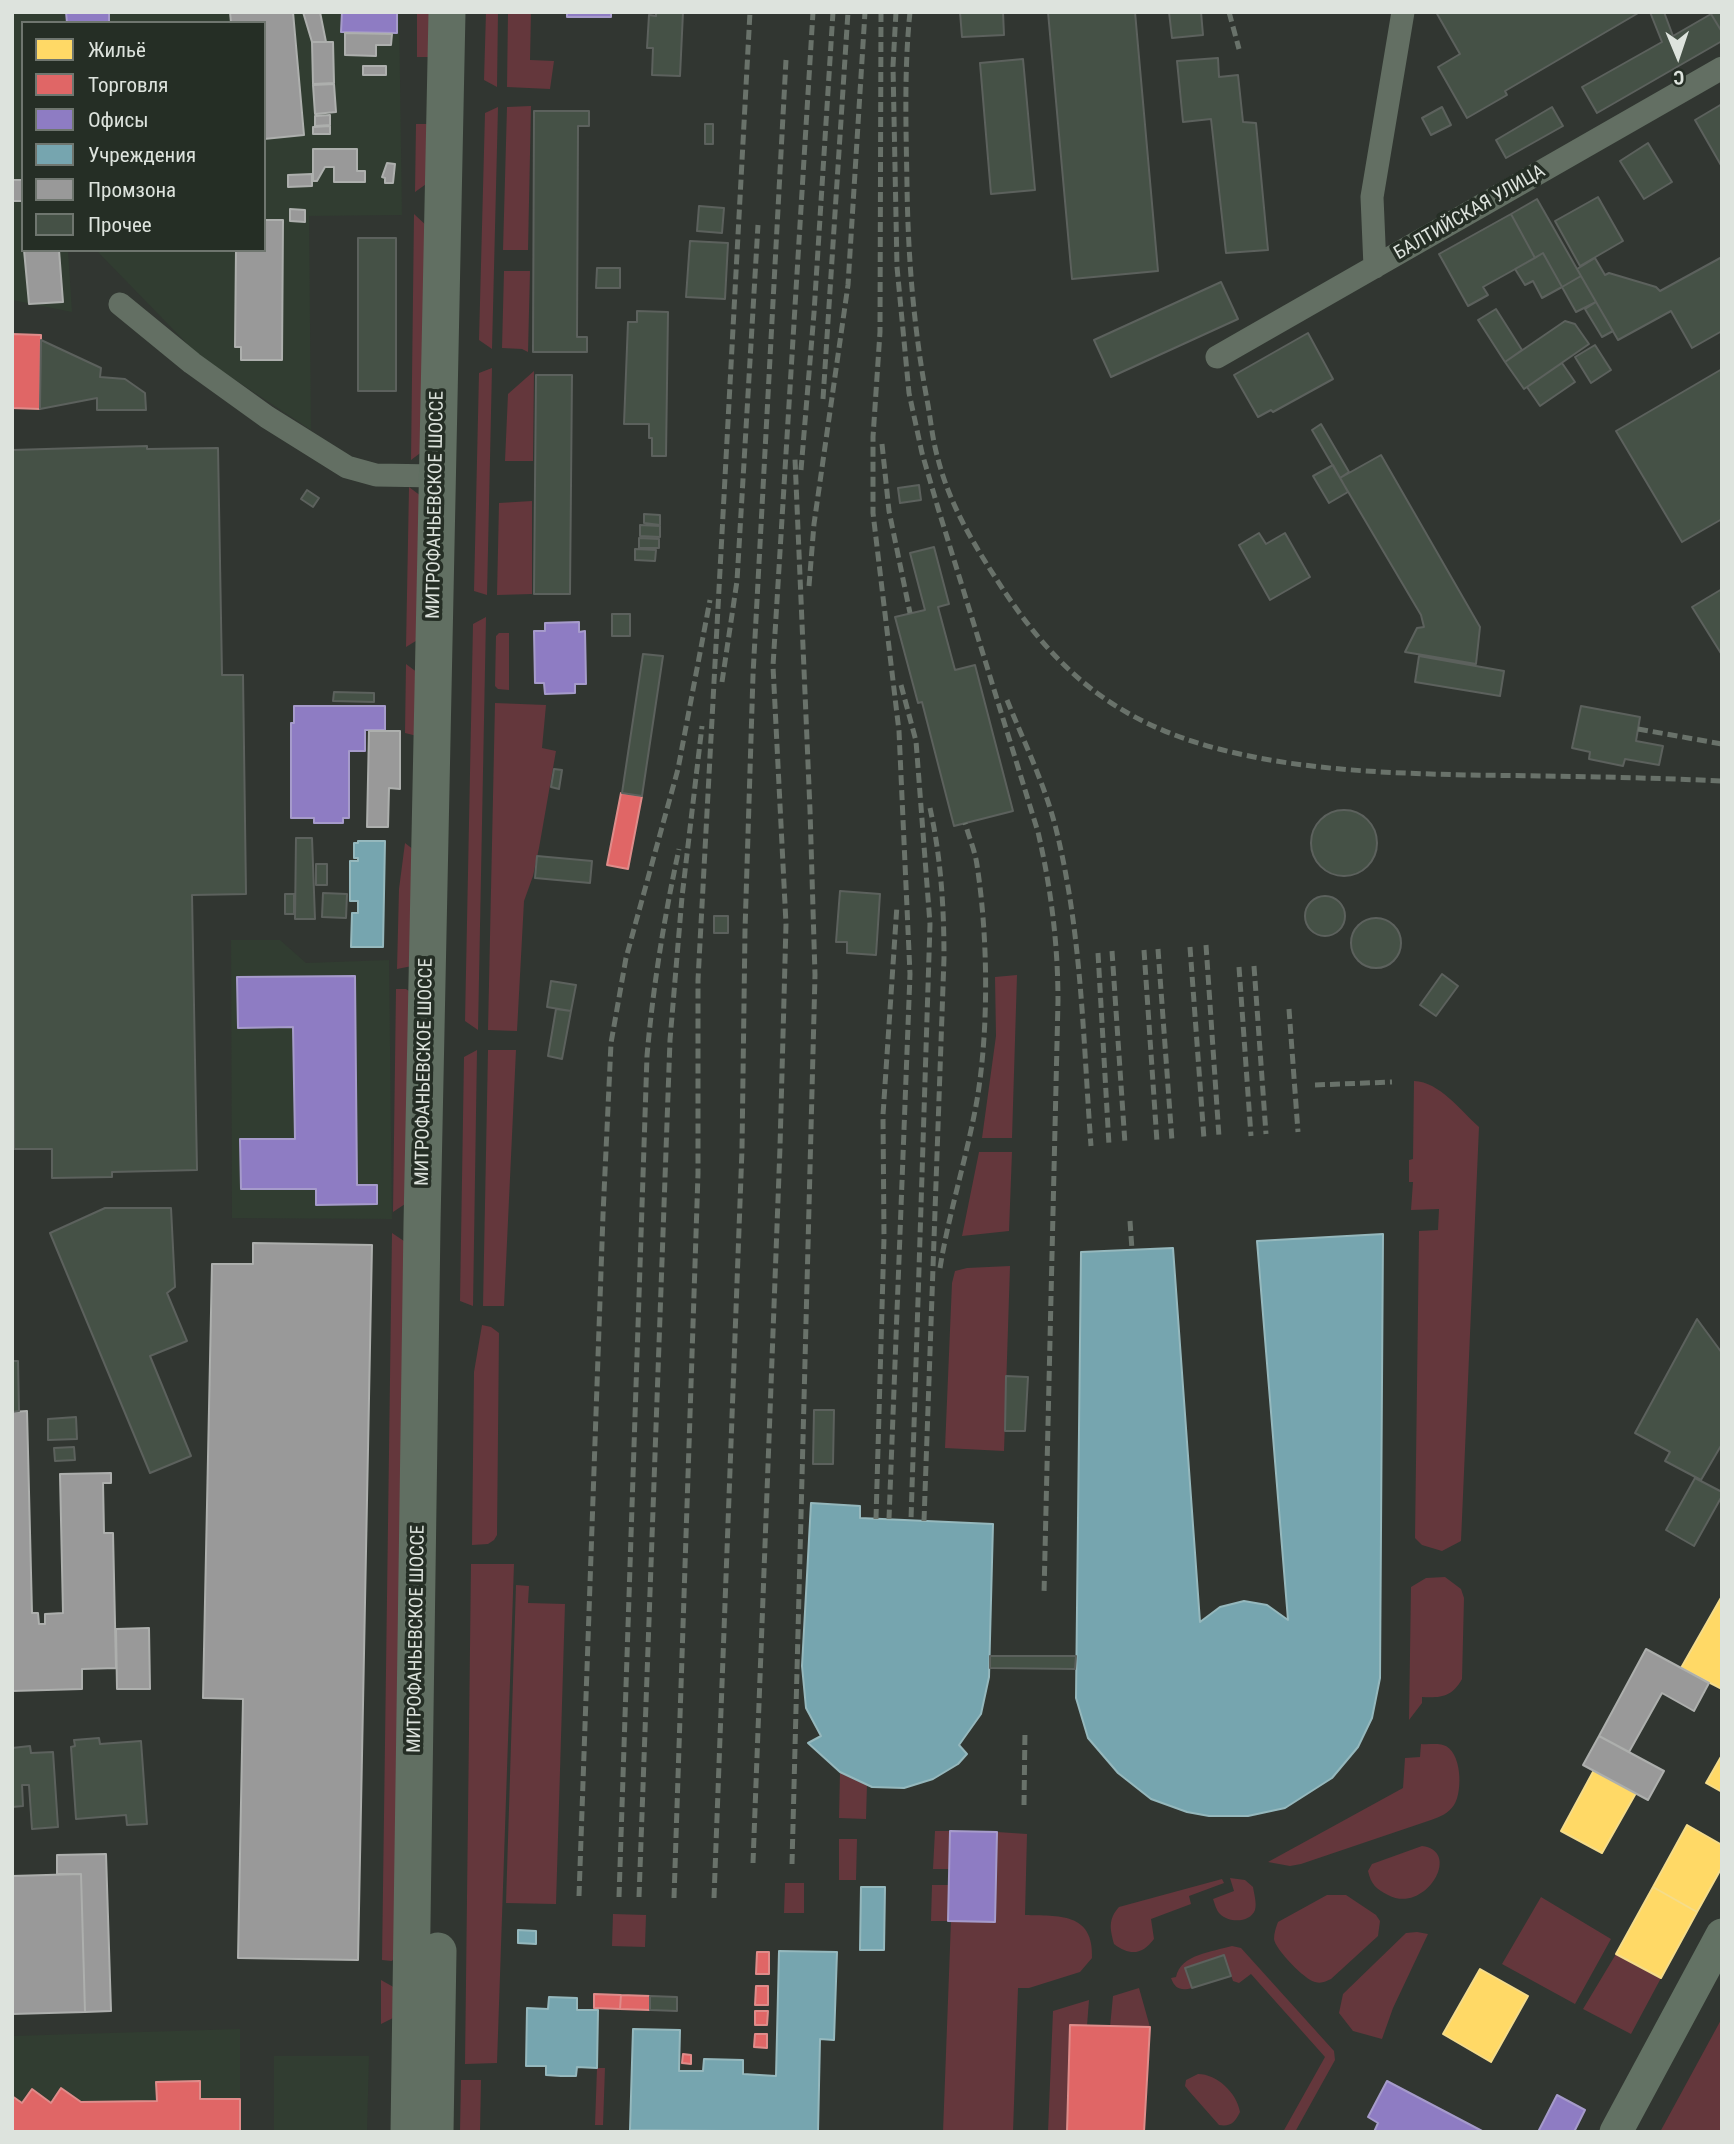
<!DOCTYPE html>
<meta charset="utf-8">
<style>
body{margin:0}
#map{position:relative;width:1734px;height:2144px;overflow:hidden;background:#313631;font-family:"Roboto Condensed",sans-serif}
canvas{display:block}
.frame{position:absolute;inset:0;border:14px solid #dde3dd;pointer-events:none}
.legend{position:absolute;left:21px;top:21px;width:245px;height:231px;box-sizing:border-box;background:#252e25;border:2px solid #6f766f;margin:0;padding:9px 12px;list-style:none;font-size:21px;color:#dde3dd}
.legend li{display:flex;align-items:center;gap:14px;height:35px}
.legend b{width:35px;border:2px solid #6f766f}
.north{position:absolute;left:1643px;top:21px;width:70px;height:70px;-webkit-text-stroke:5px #252e25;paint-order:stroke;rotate:178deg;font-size:19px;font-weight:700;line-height:28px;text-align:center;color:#dde3dd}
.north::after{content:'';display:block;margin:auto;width:24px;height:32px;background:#dde3dd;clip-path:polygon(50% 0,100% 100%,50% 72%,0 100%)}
</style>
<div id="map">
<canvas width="1734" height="2144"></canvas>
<div class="frame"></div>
<ul class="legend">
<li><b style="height:19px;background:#ffd966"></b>Жильё</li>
<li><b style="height:19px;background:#e06666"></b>Торговля</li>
<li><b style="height:19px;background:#8e7cc3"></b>Офисы</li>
<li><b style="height:19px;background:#76a5af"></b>Учреждения</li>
<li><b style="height:19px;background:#999"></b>Промзона</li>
<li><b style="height:19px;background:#455146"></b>Прочее</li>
</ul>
<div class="north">С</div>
</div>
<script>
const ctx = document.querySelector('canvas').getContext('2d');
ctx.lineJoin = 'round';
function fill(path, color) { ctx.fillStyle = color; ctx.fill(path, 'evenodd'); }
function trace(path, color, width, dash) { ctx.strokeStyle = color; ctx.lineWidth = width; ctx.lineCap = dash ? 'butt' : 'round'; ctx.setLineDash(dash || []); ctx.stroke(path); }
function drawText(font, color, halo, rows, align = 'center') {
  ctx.font = font + ' "Roboto Condensed",sans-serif'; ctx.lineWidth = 7; ctx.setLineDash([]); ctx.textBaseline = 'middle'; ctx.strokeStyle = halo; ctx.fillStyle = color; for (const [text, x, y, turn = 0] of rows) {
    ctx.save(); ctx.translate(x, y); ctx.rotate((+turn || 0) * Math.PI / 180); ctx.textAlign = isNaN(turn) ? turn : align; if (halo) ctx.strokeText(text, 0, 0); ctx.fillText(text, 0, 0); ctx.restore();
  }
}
fill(new Path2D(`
 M12,12H399L402,215L309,216L311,430L199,356L96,250H264V23H23V250H68L72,312L12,300Z
 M231,940H280L306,963L389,960L392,1219L232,1218Z
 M240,2029V2132H12V2036Z
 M274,2056H369L367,2132H274Z`), '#313d31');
fill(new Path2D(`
 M417,12H432V57H417Z
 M486,12H498L497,87L484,80Z
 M508,12H531L530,60L554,61L550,89L507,87Z
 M531,106L528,250H503L507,107Z
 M498,107L492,349L479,340L485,113Z
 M416,124H430L429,182L415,192Z
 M414,214L428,227L423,451L411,460Z
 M504,271H530L528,352L522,349L502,348Z
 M492,368L487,595L474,591L479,373Z
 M534,371L533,461H505L508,394Z
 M409,487L421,496L419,639L406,647Z
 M532,501V594L497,595L499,503Z
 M486,617L478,1030L465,1021L473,624Z
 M499,633H509V690L498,689L495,686L496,636Z
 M406,664L418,673L417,736L405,733Z
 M495,703L546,705L542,748L556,751L539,848L533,876L524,901L517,1031L488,1030Z
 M405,843L414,850L412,966L397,969L399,889Z
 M1017,975L1012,1138H982L996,1036L995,977Z
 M396,989H406L412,993L408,1202L393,1212Z
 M477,1050L473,1306L460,1301L464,1057Z
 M488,1050H516L504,1306H483Z
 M1414,1081C1440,1082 1461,1111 1479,1127L1461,1541L1442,1551L1422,1545L1415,1538L1419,1231L1438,1230L1439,1209L1411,1210L1413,1182H1409V1160L1413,1159Z
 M979,1152H1012L1009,1231L962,1236Z
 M392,1233L407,1243L398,1953L392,1961L382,1960Z
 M1010,1266L1004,1451L945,1448L952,1283L955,1271L967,1268Z
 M482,1325L491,1327L499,1333L497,1535L494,1540L488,1544L472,1545L474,1372Z
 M471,1564H514L497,2063L465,2064Z
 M1445,1577L1461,1589L1464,1598L1462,1679C1452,1697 1441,1698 1422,1697V1703L1409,1720L1411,1587L1426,1578Z
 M516,1585L529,1586L528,1603L565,1604L556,1904L506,1903Z
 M1421,1744C1427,1745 1437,1743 1443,1745C1462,1750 1463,1792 1454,1805C1449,1813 1440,1817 1431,1820L1301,1864L1290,1866L1268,1862L1403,1788L1405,1758L1420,1757Z
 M840,1772L867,1784L866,1819L839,1818Z
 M935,1831H950L949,1869H933Z
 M997,1832L1027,1834L1025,1915C1058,1916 1094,1912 1092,1958L1080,1972L1029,1988H1018L1013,2132H943L951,1921L995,1922Z
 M839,1839H857L856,1880H839Z
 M1422,1846C1463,1851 1425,1915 1388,1895C1376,1889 1371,1884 1368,1871L1372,1864Z
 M1230,1878L1245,1880L1253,1887C1254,1894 1257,1903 1255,1910C1250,1923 1229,1923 1220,1914C1216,1910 1215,1904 1213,1899L1234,1891Z
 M1222,1879L1224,1883L1189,1896L1191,1904L1151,1919L1154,1939C1142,1955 1130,1956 1114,1944C1110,1929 1108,1919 1119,1907Z
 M785,1883H804V1913H784Z
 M932,1885H948V1921H931Z
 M1327,1895H1346L1376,1915L1380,1921L1378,1936L1331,1979C1326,1981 1322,1984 1315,1982C1305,1980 1275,1949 1274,1939C1274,1933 1276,1927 1278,1922Z
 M1541,1897L1611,1939L1575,2004L1502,1964Z
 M613,1914L646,1915L645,1947L612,1946Z
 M1417,1932L1428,1934L1393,2008L1382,2039L1353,2031L1339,2013L1343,1994L1406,1933Z
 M1232,1946L1241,1948L1334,2051L1335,2060L1295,2132H1283L1325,2057L1251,1974L1239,1983L1233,1981L1224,1955L1185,1968L1192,1988C1181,1991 1175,1989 1171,1978L1176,1977C1181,1954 1212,1952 1232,1946Z
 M1616,1954L1661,1978L1631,2034L1583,2009Z
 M381,1980L397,1989V2016L381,2024Z
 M1139,1988L1150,2027H1110L1113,1996Z
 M1089,2000L1087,2026H1070L1067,2132H1048L1053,2011Z
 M1722,2018V2132H1660Z
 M597,2068H605L603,2125H595Z
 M1198,2074C1217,2074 1237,2093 1240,2112C1235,2122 1231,2127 1219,2125L1189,2091L1185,2086L1186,2080Z
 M461,2080H481L480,2132H460Z`), '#64373c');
const homes = new Path2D(`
 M1722,1596V1689L1681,1668Z
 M1722,1755V1792L1706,1783Z
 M1594,1770L1636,1793L1602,1853L1561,1831Z
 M1687,1825L1722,1845V1867L1697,1912L1653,1887Z
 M1653,1887L1697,1912L1661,1978L1616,1954Z
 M1480,1969L1528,1996L1491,2062L1443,2034Z`);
fill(homes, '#ffd966');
trace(homes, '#f5dc8a', 2);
const shops = new Path2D(`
 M12,334L41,335L40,409L12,408Z
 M621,793L642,796L628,869L607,865Z
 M757,1952H769V1974H756Z
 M756,1986H768V2005H755Z
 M594,1994L621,1995L620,2009L594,2008Z
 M621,1995L650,1996V2010L620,2009Z
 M755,2011H768L767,2025H755Z
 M1070,2025L1150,2027L1144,2132H1067Z
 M755,2034H767V2048L754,2047Z
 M683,2054L691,2055V2064L682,2063Z
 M200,2081V2099H240V2132H12V2096L22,2103L32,2089L51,2103L61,2088L81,2102L157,2101L156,2082Z
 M749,2119L762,2120V2132H749Z`);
fill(shops, '#e06666');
trace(shops, '#df8c8a', 2);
const offices = new Path2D(`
 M66,12H109V23H67Z
 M342,12H397V33L341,32Z
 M567,12H611V17H567Z
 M579,622V632L585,631L586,684H575V693L545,694L544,683H535L534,631H545V623Z
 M294,706H385V730H365V751H349V818H343V823H314V818H291V723H294Z
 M355,976L357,1185H377V1204L316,1205V1189H241L240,1139H295L293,1027L238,1028L237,977Z
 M950,1831L997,1832L995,1922L948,1921Z
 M1387,2081L1484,2132H1374L1378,2123L1368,2117Z
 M1557,2095L1585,2110L1574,2132H1538Z`);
fill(offices, '#8e7cc3');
trace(offices, '#a69bcb', 2);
const public = new Path2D(`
 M358,841H385L383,947H351L352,913H358V901H350V861H358V858H354V843H358Z
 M1383,1234L1380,1678L1372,1718L1358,1747L1332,1778L1285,1808L1248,1816H1209L1187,1812L1151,1799L1118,1773L1088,1738L1076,1698L1081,1252L1173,1248L1200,1622L1220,1607L1244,1601L1267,1605L1288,1620L1257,1241Z
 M811,1503L860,1506V1518L993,1524L989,1677L981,1714L959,1745L967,1754L958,1764L933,1779L904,1788L872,1787L840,1772L808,1743L821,1736L806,1708L802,1666Z
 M861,1887H885L884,1950H860Z
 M518,1930L536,1931V1944L518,1943Z
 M779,1951L837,1952L834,2040L820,2039L818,2132L630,2130L633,2029L680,2030L679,2071H703L704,2059L743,2060V2074L776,2076Z
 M549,1997L577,1998V2010H598L597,2068L577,2067L576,2076H561L546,2075V2066H526L527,2008L548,2009Z`);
fill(public, '#76a5af');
trace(public, '#95b8bd', 2);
const industry = new Path2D(`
 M230,12H293L304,135L264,139V23H231Z
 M303,12H320L326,42H312Z
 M345,33L392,34L391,45H376V56L345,55Z
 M312,42H333L334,83L313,84Z
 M363,66H386V75H363Z
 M334,84L336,112L315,114L313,85Z
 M330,115V125L315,126V116Z
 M330,126V134H313V127Z
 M313,149H357V171H365V182H334V167H325L317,181H313Z
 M387,163L395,164L393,183H385V178L382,177Z
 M312,174V186L288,187V175Z
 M12,180H23V201H12Z
 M290,209L305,210V222L290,221Z
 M264,220H283L282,360H241V347H235L236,250H264Z
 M24,250H59L63,302L29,304Z
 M369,731H400V789L389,788L388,827H367Z
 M253,1243L372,1245L358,1960L238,1958L243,1699L203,1698L212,1264H253Z
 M27,1411L32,1613H38L39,1624H45V1614L63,1613L60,1474L111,1473V1483H103L104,1533H113L116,1668L82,1669V1689L12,1691V1412Z
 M149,1628L150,1689H117L116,1629Z
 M1646,1649L1709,1683L1694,1711L1662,1693L1629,1752L1599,1736Z
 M1599,1736L1664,1771L1648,1800L1583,1765Z
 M106,1854L111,2011L85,2012L81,1874H57V1855Z
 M81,1874L85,2012L12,2014V1876Z`);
fill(industry, '#999');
trace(industry, '#adafad', 2);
const building = new Path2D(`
 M656,12H683L680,76L652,75L653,48H647L649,15L656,16Z
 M960,12H1003L1004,35L962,37Z
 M1048,12H1135L1158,271L1072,279Z
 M1169,12H1201L1203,35L1172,38Z
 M1436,12H1640L1505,91L1507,95L1467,118L1438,67L1460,54Z
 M1650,12H1664L1673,36L1711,14L1722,32V41L1597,113L1582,87L1662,42Z
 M1714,12H1722V32L1711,14Z
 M1218,58L1219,77L1238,75L1243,122L1256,123L1268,250L1226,253L1211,119L1183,122L1177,61Z
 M1023,59L1035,190L991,194L980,63Z
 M1722,104V167L1695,120Z
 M1442,107L1451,125L1431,135L1422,118Z
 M1552,107L1563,126L1506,158L1496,140Z
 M534,111H589V126H578L577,337H587V352H533Z
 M705,124H713V144H705Z
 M1648,143L1672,182L1644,199L1620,161Z
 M1598,197L1623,241L1580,266L1555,221Z
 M1537,199L1581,276L1562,287L1543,253L1535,258L1511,214Z
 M699,206L724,208L722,233L697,231Z
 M1511,214L1535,258L1483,287L1488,295L1468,306L1439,254Z
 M358,238H396V391H358Z
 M690,241L728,243L725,299L686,297Z
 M1543,253L1562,287L1542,298L1533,281L1525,285L1515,269Z
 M1722,257V331L1692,348L1671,311L1618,340L1577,269L1595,258L1605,275L1609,273L1656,287L1660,291Z
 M597,268H620V288H596Z
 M1581,276L1596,302L1576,312L1562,287Z
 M1221,282L1238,319L1111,377L1094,340Z
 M1596,302L1613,331L1602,337L1585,309Z
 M1496,309L1522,350L1505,362L1478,320Z
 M637,311L668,312L666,456H652V438H649V424H624L628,322H637Z
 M1565,321L1575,324L1589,344L1524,389L1505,362Z
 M1308,333L1333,379L1273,412L1271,410L1258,417L1234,375Z
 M41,340L101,368L100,377L125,379L145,393L146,410H97V398L40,409Z
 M1595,345L1611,370L1591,383L1575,357Z
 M1562,363L1575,382L1540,406L1527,387Z
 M1722,369V519L1682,542L1616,431Z
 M536,375H572L570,594H534Z
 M1321,424L1349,472L1340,478L1312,430Z
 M147,446V449L218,448L222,675H243L246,894L192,895L197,1170L112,1172V1177L52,1178V1149H14L12,450Z
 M1381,455L1480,627L1476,664L1405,652L1417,628L1424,627L1421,615L1340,478Z
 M1333,465L1348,492L1329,503L1313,476Z
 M919,485L921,500L900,503L898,488Z
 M307,490L319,498L313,507L301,499Z
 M644,514L660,515V525L644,523Z
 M640,525L660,526V537L640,536Z
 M1259,533L1266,544L1285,533L1310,577L1270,600L1239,545Z
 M639,538L659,539V548H639Z
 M934,547L949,604L938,607L955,670L975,665L1013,811L954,826L922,702L918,703L895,617L925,610L910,553Z
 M635,549L656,550L655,561L635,560Z
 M1722,589V655L1692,607Z
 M612,614H630V636H612Z
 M643,654L663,656L642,796L622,793Z
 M1419,656L1504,671L1500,696L1415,682Z
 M334,692L374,693V702L333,701Z
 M1581,706L1640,717L1636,741L1663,746L1659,765L1625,759L1623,766L1589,759L1590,752L1572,748Z
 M554,769L562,770L559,789L551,787Z
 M1311 843a33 33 0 1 1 66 0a33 33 0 1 1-66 0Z
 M296,838H312L315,919H295Z
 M537,856L592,861L590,883L535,878Z
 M316,864H327V885H316Z
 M840,891L880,894L876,955L847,953V942H836Z
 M323,893L347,894L346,918L322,917Z
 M285,894H294V914H285Z
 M1305 916a20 20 0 1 1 40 0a20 20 0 1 1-40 0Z
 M714,916H728V933H714Z
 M1351 943a25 25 0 1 1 50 0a25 25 0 1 1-50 0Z
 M1442,974L1458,986L1436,1016L1420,1005Z
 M551,981L576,985L571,1011L547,1007Z
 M556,1009L571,1011L562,1059L548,1056Z
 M105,1208H171L175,1287L167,1293L187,1341L150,1356L191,1456L150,1473L50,1233Z
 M1697,1319L1722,1353V1444L1701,1480L1665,1461L1670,1452L1635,1433Z
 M12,1361H18L19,1411L12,1412Z
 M1006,1376L1028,1377L1025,1431H1005Z
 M814,1410H834L833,1464H813Z
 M76,1417L77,1439L48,1440V1419Z
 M74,1447L75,1460L55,1461L54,1448Z
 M1695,1478L1722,1492V1496L1694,1546L1666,1530Z
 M990,1656H1076L1075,1669L990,1668Z
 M99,1738L100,1744L141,1741L147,1824L127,1825L126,1815L76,1819L71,1747L75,1746L74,1740Z
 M30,1746L31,1753L53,1752L58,1827L32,1829L29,1785H22L23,1806L12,1807V1748Z
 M1224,1955L1231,1976L1192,1988L1185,1968Z
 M650,1996L677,1997V2011L650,2010Z`);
fill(building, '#455146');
trace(building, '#5c615d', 2);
trace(new Path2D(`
 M1375,267L1372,197L1403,12
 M120,304L192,363L267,417L347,467L376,475L437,476
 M1217,357L1722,68`), '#636f63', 23);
trace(new Path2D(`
 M1616,2132L1722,1935`), '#637264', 33);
trace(new Path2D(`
 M409,2132L422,1224L447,12
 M435,2132L438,1951`), '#616f62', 37);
trace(new Path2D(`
 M881,12L880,332L873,437V513L899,731L910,974L889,1519
 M896,12L893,66L897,267L909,393L922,453L938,508L1038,832C1051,888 1058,944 1058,1001L1044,1594
 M910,12C904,70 906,127 907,185C908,259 914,332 928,405C931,423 933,442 938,459C949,502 971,540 995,577C1053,668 1112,721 1219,749C1299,770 1384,773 1466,775C1551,776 1637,777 1722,781
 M1229,12L1239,49
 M823,399L848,12
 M882,444L889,511L910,613
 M801,470L814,313L833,12
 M809,586L814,524L848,285L865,12
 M722,682L737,581L758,225
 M901,685L916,741L930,924L911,1520
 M1007,700C1024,742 1045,785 1056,829C1082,933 1083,1040 1091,1146
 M1638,729L1722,744
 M1206,945L1219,1137
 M1190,947L1204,1139
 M1158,949L1172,1141
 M1144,950L1157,1142
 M1112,951L1125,1144
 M1098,953L1109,1145
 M1254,966L1266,1134
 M1239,967L1251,1136
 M1289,1009L1298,1132
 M1315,1085L1392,1082
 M1130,1221L1132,1250
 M940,1268C949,1212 967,1157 977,1100C989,1029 988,936 977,865C975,851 969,837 965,823
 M876,1519L884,1238L883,1115L897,905
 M924,1521L944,958C944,907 941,858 930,808
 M1024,1805L1025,1730
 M753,1863L780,1147L786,924L773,666L813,12
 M792,1864L815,975L810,810L795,459
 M579,1896L603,1215L611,1043L626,958L678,769L710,600
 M619,1897L647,1056C653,987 664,918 679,849
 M639,1897L670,1040L682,897L702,726
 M674,1898L698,1174V980L750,12
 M714,1898L742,1149L745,930L753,675L786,60`), '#69726a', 5, [10, 5]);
drawText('19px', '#dde3dd', '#252e25', [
 ["БАЛТИЙСКАЯ УЛИЦА",1470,213,-30],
 ["МИТРОФАНЬЕВСКОЕ ШОССЕ",436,505,-89],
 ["МИТРОФАНЬЕВСКОЕ ШОССЕ",425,1072,-89],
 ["МИТРОФАНЬЕВСКОЕ ШОССЕ",417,1639,-89]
]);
</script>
